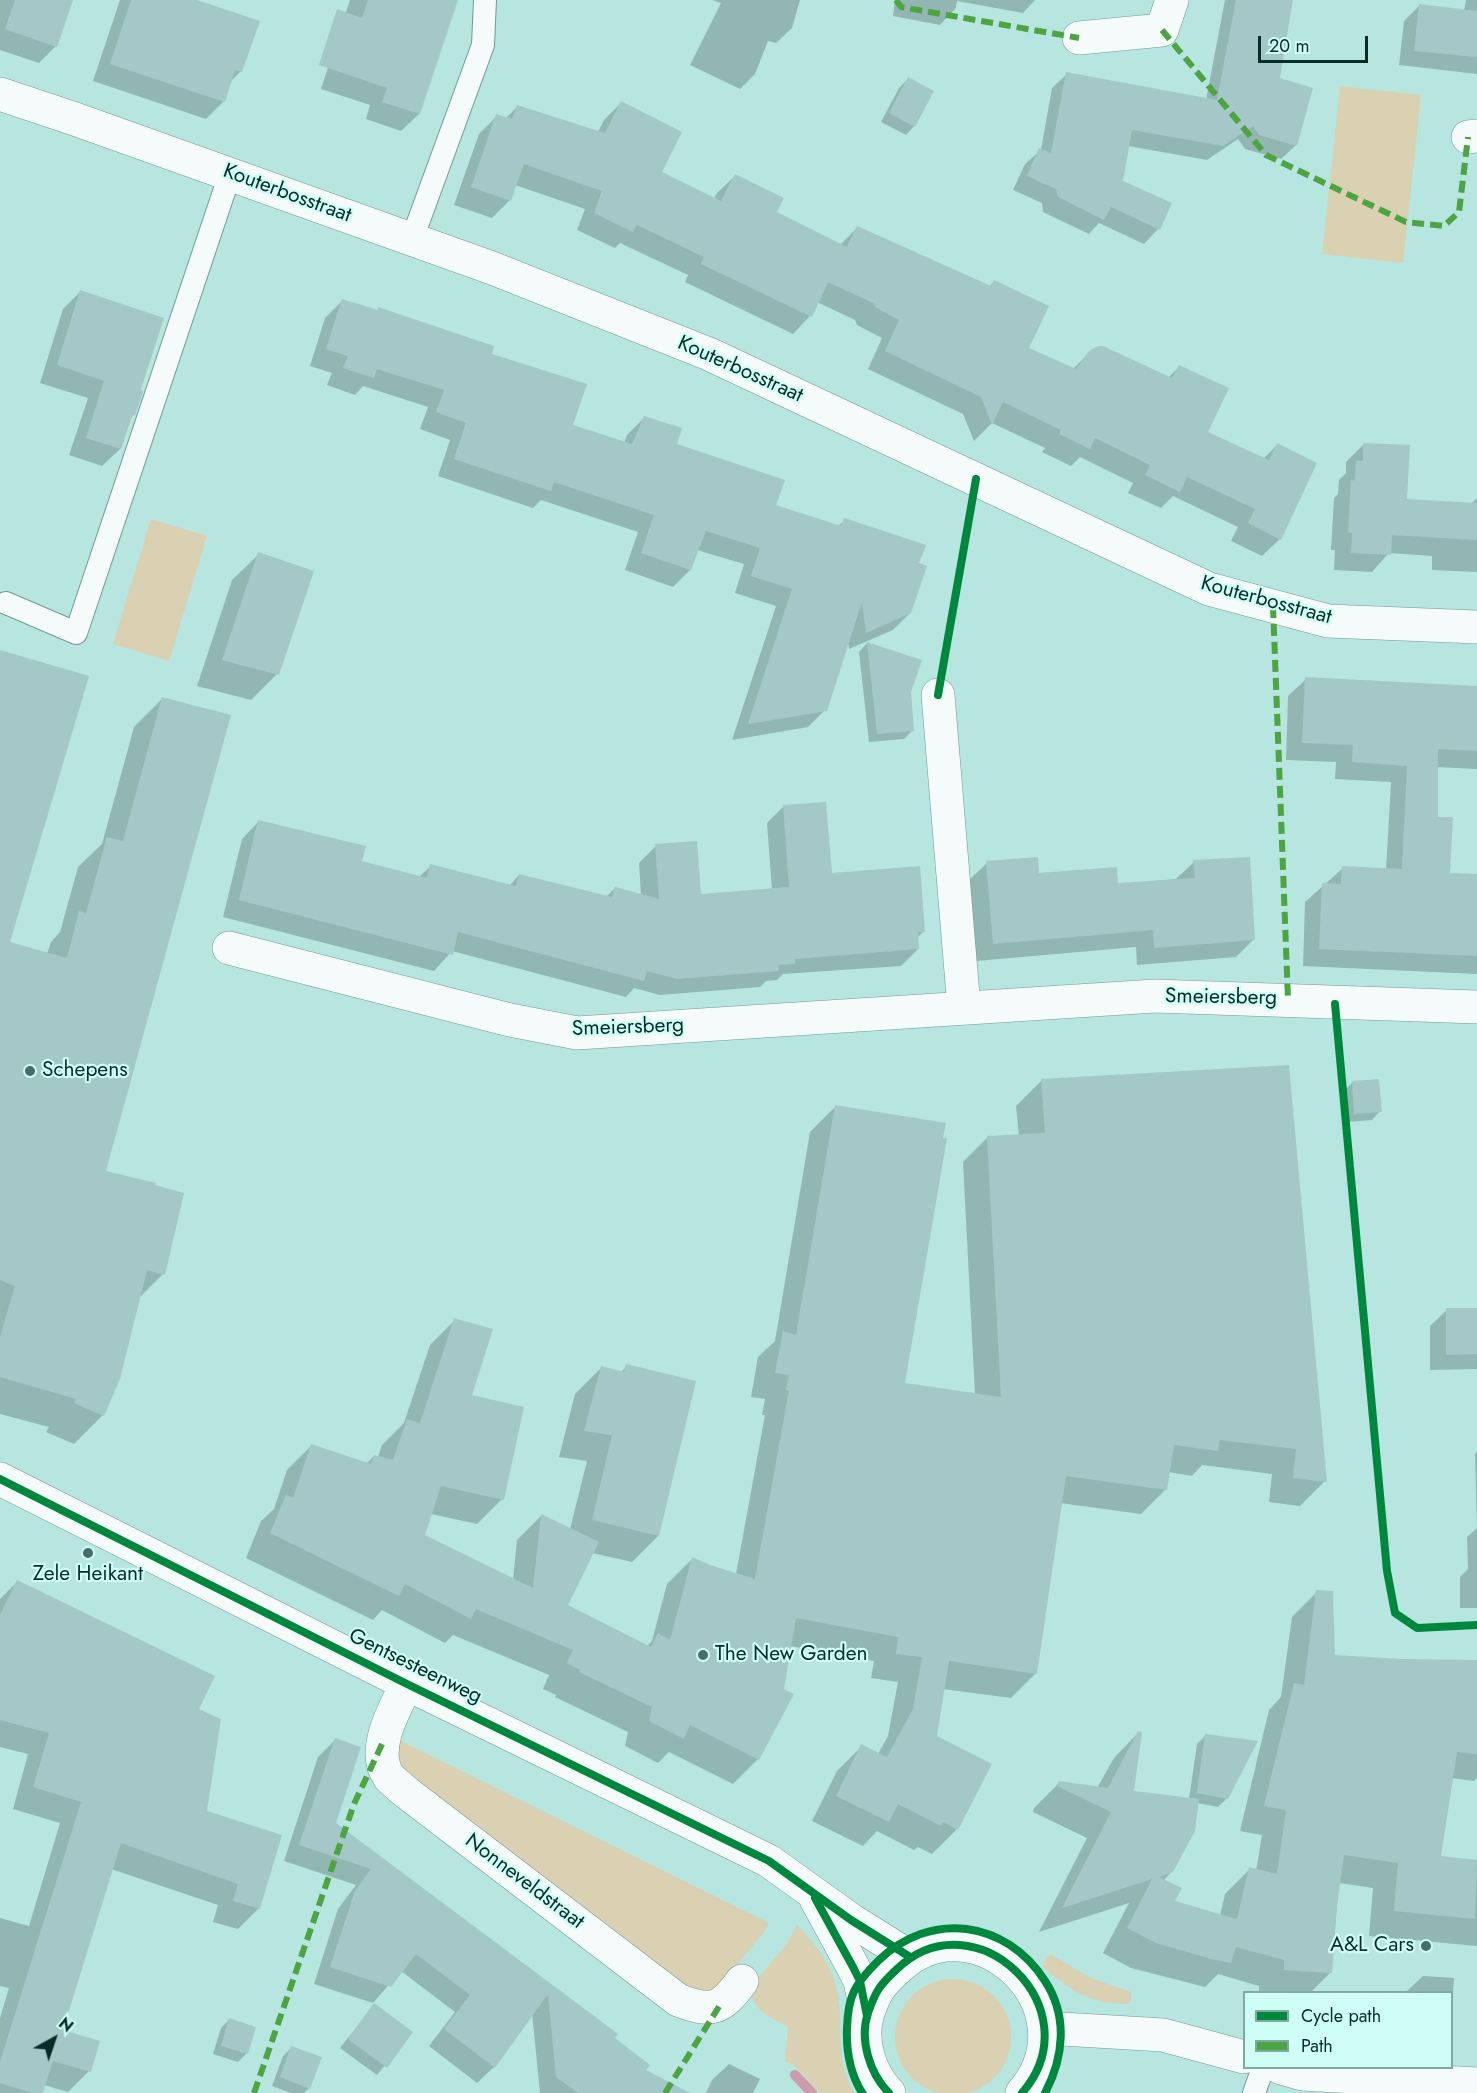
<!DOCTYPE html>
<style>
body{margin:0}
#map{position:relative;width:1477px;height:2093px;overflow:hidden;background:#b7e5df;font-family:Jost,sans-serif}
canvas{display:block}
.legend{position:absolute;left:1243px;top:1991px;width:210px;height:78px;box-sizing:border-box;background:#cefef6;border:2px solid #7faaa4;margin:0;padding:8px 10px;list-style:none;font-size:18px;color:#082d29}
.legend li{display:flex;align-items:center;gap:12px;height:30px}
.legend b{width:30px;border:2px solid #7faaa4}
.north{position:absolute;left:24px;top:2009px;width:60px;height:60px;-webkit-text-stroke:4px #cefef6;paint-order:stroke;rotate:40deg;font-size:16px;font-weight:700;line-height:24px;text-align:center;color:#082d29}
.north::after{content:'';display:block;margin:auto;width:21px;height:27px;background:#082d29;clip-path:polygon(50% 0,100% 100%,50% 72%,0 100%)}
.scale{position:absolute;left:1258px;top:36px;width:110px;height:27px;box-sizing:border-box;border:3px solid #082d29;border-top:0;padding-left:8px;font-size:18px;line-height:21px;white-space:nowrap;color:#082d29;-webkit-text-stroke:4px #cefef6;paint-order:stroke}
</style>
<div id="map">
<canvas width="1477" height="2093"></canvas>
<ul class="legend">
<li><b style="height:8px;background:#00873e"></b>Cycle path</li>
<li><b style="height:8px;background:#4ca442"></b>Path</li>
</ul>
<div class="north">N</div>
<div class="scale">20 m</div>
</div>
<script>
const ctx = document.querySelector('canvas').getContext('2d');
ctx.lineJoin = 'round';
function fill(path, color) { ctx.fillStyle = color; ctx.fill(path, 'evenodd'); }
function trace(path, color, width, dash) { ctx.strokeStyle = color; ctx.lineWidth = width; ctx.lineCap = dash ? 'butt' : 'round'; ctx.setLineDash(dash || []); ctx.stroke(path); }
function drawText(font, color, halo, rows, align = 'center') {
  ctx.font = font + ' Jost,sans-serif'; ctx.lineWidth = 4.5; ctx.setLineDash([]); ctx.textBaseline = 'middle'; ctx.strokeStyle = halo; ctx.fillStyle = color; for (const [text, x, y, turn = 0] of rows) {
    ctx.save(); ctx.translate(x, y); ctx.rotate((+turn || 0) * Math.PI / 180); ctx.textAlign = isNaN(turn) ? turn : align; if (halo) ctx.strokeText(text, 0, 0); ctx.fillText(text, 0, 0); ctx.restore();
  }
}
fill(new Path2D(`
 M1340,86L1421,95L1403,263L1322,254Z
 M151,519L207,536L169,661L113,644Z
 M401,1741L769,1923L765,1931C752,1945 726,1983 710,1990C702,1993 695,1993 687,1991L417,1784C407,1773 391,1755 401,1741Z
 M797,1925C824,1952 839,1976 840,2016C841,2048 838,2062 854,2093H820L796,2067L785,2061L788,2027C771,2017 743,2007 755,1982L786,1945Z
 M1050,1954L1091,1978L1131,1992V2000L1128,2004C1089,2004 1070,1990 1042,1966Z
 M895 2037a58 58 0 1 1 116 0a58 58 0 1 1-116 0Z`), '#d9d1b2');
fill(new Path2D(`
 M0,0H72L56,46L39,63L0,50Z
 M120,0H192L241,71L230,82L223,102L206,119L93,81Z
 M350,0H457L419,114L401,131L366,119L370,105L321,89Z
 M712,0H800L792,28L776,43L768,41L755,74L740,89L690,65L721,3Z
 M895,0H1035L1023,13L957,1L956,8L940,25L893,16Z
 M1225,0H1292L1278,79L1296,145L1281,159L1245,149L1238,139L1207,160L1128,146L1122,181L1170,203L1158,229L1144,244L1099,223L1089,234L1043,212L1042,203L1013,190L1025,164L1041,150L1052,88L1067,74L1206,100Z
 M1466,0H1477V74L1399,65L1404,21L1420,5L1464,11Z
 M908,79L914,126L906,135L881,122L899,88Z
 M621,103L660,173L714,199L717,193L735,176L775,213L840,245L857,228L989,287L994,281L1027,349L1073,369L1090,352L1168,378L1179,367L1206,433L1263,459L1277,445L1280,539L1262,556L1231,541L1238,527L1173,496L1161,508L1128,493L1133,483L1080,457L1071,466L1042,452L1045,448L992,423L974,441L963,414L868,369L882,338L857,325L855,320L817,302L810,316L793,334L685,282L688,275L620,243L615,248L577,230L585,209L515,185L510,200L492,218L454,205L479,134L497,116L505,119L517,107L598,132L604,120Z
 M80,292L130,418L120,449L102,466L69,455L88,398L40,383L63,309Z
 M342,301L376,312L379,309L490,355L571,426L624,443L627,435L644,418L675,445L774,506L837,527L845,520L917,564L910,613L893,630L849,649L848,641L825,710L808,727L732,740L776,606L735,593L744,564L697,550L690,570L673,587L625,570L638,532L541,500L533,508L438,476L450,440L420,429L428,407L363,386L355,395L327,385L332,373L310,366L325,318Z
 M1364,444L1406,500L1471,504L1477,498V572L1432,570V556L1389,553L1372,572L1334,570L1335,550H1331L1334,498L1338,494L1339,480L1346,473V462Z
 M259,554L277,674L251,700L197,686L232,580Z
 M867,643L920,661L910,692L913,730L904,739L869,742L859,652Z
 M0,651L8,943L47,954L51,942L60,932L78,867L102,844L134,727L163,698L104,1172L163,1274L138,1299L103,1415L74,1444L46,1432L49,1427L0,1414Z
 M1306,679L1477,687V769L1436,767L1437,819L1448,873L1477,875V974L1303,966L1305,902L1343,868L1386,870L1391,782L1335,779L1336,762L1286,760L1288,696Z
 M784,806L830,875L924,931L917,938L918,949L901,966L783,974L777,980L766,981L760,987L660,995L634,988L626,997L452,951L434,971L223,917L242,839L258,822L360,862L419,877L431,866L509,886L519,875L606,897L615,888L641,895L639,863L656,846L700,896L772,890L767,823Z
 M1194,862L1254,939L1236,957L1137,965L1136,947L976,961L969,880L987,863L1038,874L1117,885L1176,879Z
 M1041,1081L1325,1481L1300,1506L1269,1502L1272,1474L1202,1465L1192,1476L1168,1472L1166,1489L1141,1514L1060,1503L1036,1673L1011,1698L943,1689L935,1736L990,1765L957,1829L932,1854L918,1847L914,1850L877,1831L863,1846L812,1821L837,1771L862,1746L878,1754L888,1736L898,1682L871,1678L874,1661L790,1646L758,1759L733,1784L669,1752L658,1763L625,1746L628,1732L555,1697L556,1695L543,1689L549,1675L453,1635L445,1643L382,1610L373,1620L246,1558L261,1521L274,1509L287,1470L312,1445L366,1464L374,1456L378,1457L382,1445L404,1423L430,1345L455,1320L470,1396L502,1499L477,1524L431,1514L423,1536L513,1580L517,1540L542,1515L570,1529L587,1461L559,1457L575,1394L601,1368L620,1373L627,1366L658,1536L632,1562L592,1553L566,1606L647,1646L652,1641L667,1584L692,1559L736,1574L765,1415H762L765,1399L751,1397L758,1357L775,1341L810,1132L835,1107L904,1384L975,1395L963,1162L988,1137L1019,1136L1016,1106Z
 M1352,1083L1380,1111L1372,1120L1346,1122L1344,1091Z
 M1447,1310H1477V1369L1430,1370V1326Z
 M1477,1451V1608H1460V1577L1468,1569L1467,1537L1477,1528L1475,1454Z
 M18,1581L197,1710L205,1812L259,1908L238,1929L213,1922L218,1905L111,1869L61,2031L89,2071L68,2092L44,2085L42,2093H0V2018L9,1988L0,1986V1918L29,1926L60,1823L13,1809L28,1754L0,1747V1599Z
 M1317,1592L1334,1657L1477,1662V1778L1474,1781L1451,1778L1439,1858L1477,1861V1946L1369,1936L1373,1888L1339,1883L1331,1972L1311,1992H1259V1986L1218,1974L1205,1987L1131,1968L1103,1953L1129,1903L1039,1932L1087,1838L1033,1812L1034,1808L1059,1783L1097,1788L1114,1758L1139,1732L1132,1792L1189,1799L1197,1744L1205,1736L1227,1798L1218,1807L1197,1803L1172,1871L1163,1881L1173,1902L1220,1916L1225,1894L1250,1869L1256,1871L1262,1835L1240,1831L1269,1710L1281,1697L1292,1617Z
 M335,1740L334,1824L613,2039L644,2070L686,2093H540L532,2013L494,2067L477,2083L429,2046L455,2012L401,1971L373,2003L314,1984L338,1909L356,1885L284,1861L318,1757Z
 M1423,1976L1454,1978L1452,2007V1992H1406Z
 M374,2005L411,2033L377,2075L340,2048Z
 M229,2020L247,2053L238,2062L213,2054L221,2028Z
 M292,2047L309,2088L304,2093H291L272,2086L283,2056Z
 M729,2064L760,2079L753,2093H706L712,2080Z`), '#0003');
trace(new Path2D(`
 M795,2075L812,2093`), '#ce9caa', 10);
fill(new Path2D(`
 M15,0H73L57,47L5,29Z
 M131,0H197L260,21L242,72L235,70L225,102L110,64Z
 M368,0H458L420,114L382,102L387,88L319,65L337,9L362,18Z
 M1236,0H1293L1280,78L1313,88L1297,146L1259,135L1253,126L1223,146L1132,130L1123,181L1172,203L1160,230L1111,207L1104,220L1058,197L1056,189L1027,176L1039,148L1051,153L1066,72L1217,100Z
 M1419,4L1477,11V57L1414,51Z
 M908,77L934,91L915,127L889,113Z
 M621,101L682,132L662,172L721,201L735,174L784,198L777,212L847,247L857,226L991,286L994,280L1049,306L1029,348L1076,369L1089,351L1098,346H1103L1172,378L1179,365L1229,388L1208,432L1269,460L1277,443L1317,463L1281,540L1248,523L1255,509L1187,477L1180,492L1145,475L1150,465L1095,438L1090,449L1059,434L1061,430L1003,402L992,425L981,397L885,351L899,320L875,307L873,303L828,282L812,317L701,264L704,257L637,225L633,232L594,213L602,191L524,164L511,201L471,187L496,114L512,119L517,105L605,133Z
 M80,290L164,318L141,389L143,392L135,415L132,416L121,449L86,438L104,381L57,365Z
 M342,299L378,310V307L494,346L492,354L587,384L573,425L632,444L644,416L682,428L677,444L785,480L776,505L841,526L844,518L926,545L919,563L927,566L911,613L866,633L862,602L827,711L748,724L792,589L751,576L760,548L706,531L691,570L641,553L654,515L554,482L551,491L454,459L466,423L436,412L444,390L377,369L374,378L343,368L348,356L326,349Z
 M1363,443L1410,445L1407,499L1477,503V540L1392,535L1391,555L1351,553L1352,533H1348L1351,479L1355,481L1356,461H1363Z
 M258,552L314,571L279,675L222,660Z
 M867,642L922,660L911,692L914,731L877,734Z
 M0,650L89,676L10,942L67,958L79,911L86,913L107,837L123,841L162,697L231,715L106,1171L156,1183L155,1185L184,1193L165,1275L147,1270L120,1379L104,1416L74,1403L76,1399L0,1377V1337L15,1286L0,1280Z
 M1305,677L1477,686V751L1438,749V817H1453L1450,873L1477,874V956L1319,949L1322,883L1341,884L1342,866L1402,869L1407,766L1352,762L1353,745L1302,743Z
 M826,802L832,873L920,866L925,932H918L919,949L795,959V964L778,965L779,971L752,973L677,979L647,971L644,981L458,932L453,955L239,900L258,820L366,846L362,861L427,878L430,864L516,886L519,874L612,897L615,887L659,899L655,844L697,841L701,894L789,887L783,805Z
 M1038,857L1039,873L1117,867L1118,883L1195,878L1193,860L1250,857L1255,940L1154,948L1153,930L993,944L986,861Z
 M1289,1065L1327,1482L1293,1478L1296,1449L1220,1440L1218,1451L1174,1445L1167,1490L1066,1476L1037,1674L949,1661L937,1736L992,1764L958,1830L943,1822L941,1826L898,1804L889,1822L836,1796L861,1744L887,1757L913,1709L922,1657L896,1654L898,1637L796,1618L784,1689L794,1694L759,1760L690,1725L684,1739L649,1721L652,1707L579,1672L580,1670L567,1663L573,1650L476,1609L471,1619L405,1584L399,1596L270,1533L286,1495L293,1498L311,1444L371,1464L374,1455L393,1460L407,1419L420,1423L454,1318L493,1329L472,1395L524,1407L504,1500L441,1486L425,1535L533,1588L541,1514L599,1542L568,1605L651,1647L658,1633L670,1640L692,1557L710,1565L755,1579L789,1390H786L789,1375L775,1373L783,1331L796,1335L835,1105L946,1123L943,1138H947L905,1383L1001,1397L987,1136L1045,1133L1041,1079Z
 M1379,1079L1382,1112L1354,1114L1352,1081Z
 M1446,1308H1477V1354L1446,1355Z
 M626,1364L696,1381L659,1536L592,1520L612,1435L584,1431L601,1366L624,1372Z
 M17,1580L215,1676L199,1709L221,1719L207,1811L282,1835L260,1909L233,1901L238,1884L121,1843L63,2030L100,2041L91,2072L53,2061L43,2093H32L0,2083V2062L81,1802L33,1787L49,1733L0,1720V1615Z
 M1316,1590L1333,1591L1335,1655L1401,1659L1477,1660V1754L1457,1752L1441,1856L1477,1860L1475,1919L1394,1911L1398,1863L1344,1855L1337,1906L1332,1973L1284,1970V1960L1236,1947L1231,1963L1211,1959L1156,1943L1127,1928L1152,1879L1062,1908L1111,1812L1057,1786L1059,1781L1108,1788L1138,1731L1142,1732L1134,1791L1199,1799L1195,1831L1173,1872L1159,1877L1182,1888L1175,1901L1237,1919L1249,1867L1277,1874L1286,1810L1264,1806L1294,1683L1304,1685Z
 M1205,1734L1258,1741L1228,1799L1197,1793Z
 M335,1738L361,1747L336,1823L618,2034L615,2038L650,2065L646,2070L690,2093H578L556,2077L548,1994L495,2068L444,2029L470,1995L416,1954L391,1987L330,1967L355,1891L371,1869L299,1845Z
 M374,2003L413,2032L387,2068L348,2039Z
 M229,2018L256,2027L248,2054L221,2046Z
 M291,2046L322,2057L310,2089L280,2077Z`), '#a3c8c7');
const service = new Path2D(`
 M412,239L483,45L485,0
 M6,603L76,633L230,174
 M1254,2093L1263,2068`);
const minor = new Path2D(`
 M1079,38L1162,30L1172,0
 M0,94L72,118L492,268L709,354L1209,589L1328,621L1477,627
 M1468,137L1477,136
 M938,695L964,1008
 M229,948L510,1020L577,1033L1155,996L1477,1007
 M407,1684C395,1708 370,1750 389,1777C394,1782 401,1788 407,1793L678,2000C711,2013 721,2010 742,1981`);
const tertiary = new Path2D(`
 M1045,2028L1163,2035L1244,2057
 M1281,2068L1302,2074L1477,2084`);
const secondary = new Path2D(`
 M0,1479L407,1684L769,1861L851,1920L910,1957
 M816,1899L853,1967L860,1981L867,2016
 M889,2093C870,2074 859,2040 868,2013C876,1990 880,1985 897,1969C975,1894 1095,2009 1022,2093`);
trace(service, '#739995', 24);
trace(minor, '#739995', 34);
trace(tertiary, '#739995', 34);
trace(secondary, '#739995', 34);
trace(service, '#f4fbfa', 22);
trace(minor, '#f4fbfa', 33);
trace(tertiary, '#f4fbfa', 33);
trace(secondary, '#f4fbfa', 33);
trace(new Path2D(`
 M896,0L901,7L1079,38
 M1162,30L1266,155L1406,222L1444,226L1459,212L1468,137
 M1273,606L1288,1000
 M254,2093L354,1804L383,1742
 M665,2093L720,2005`), '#4ca442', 6, [12, 6]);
trace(new Path2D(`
 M938,695L976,479
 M1335,1004L1387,1571L1395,1613L1417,1628L1477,1625
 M0,1479L407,1684L769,1861L851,1920L910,1957
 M815,1898L853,1967L860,1981L867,2016
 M862,2093C850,2073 846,2051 847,2028C848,1995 855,1984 878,1961C930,1910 1006,1920 1045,1981C1068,2016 1064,2057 1045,2093
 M889,2093C870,2074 859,2040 868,2013C876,1990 880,1985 897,1969C975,1894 1095,2009 1022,2093`), '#00873e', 8);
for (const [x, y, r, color] of [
 [30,1071,6,"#456d69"],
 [88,1553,6,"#456d69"],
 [703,1655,6,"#456d69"],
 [1426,1946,6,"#456d69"]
]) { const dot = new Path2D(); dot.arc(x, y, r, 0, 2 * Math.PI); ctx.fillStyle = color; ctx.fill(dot); trace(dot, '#cefef6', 2); }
drawText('21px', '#082d29', '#cefef6', [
 ["Kouterbosstraat",287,194,20],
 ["Kouterbosstraat",740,370,24],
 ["Kouterbosstraat",1266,601,15],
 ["Smeiersberg",1221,998,1],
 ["Smeiersberg",628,1028,-2],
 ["Gentsesteenweg",415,1667,26],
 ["Nonneveldstraat",524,1882,37]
]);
drawText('21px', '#082d29', '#cefef6', [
 ["Schepens",42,1071],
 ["Zele Heikant",88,1575,"center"],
 ["The New Garden",715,1655],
 ["A&L Cars",1414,1946,"right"]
], 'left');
</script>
